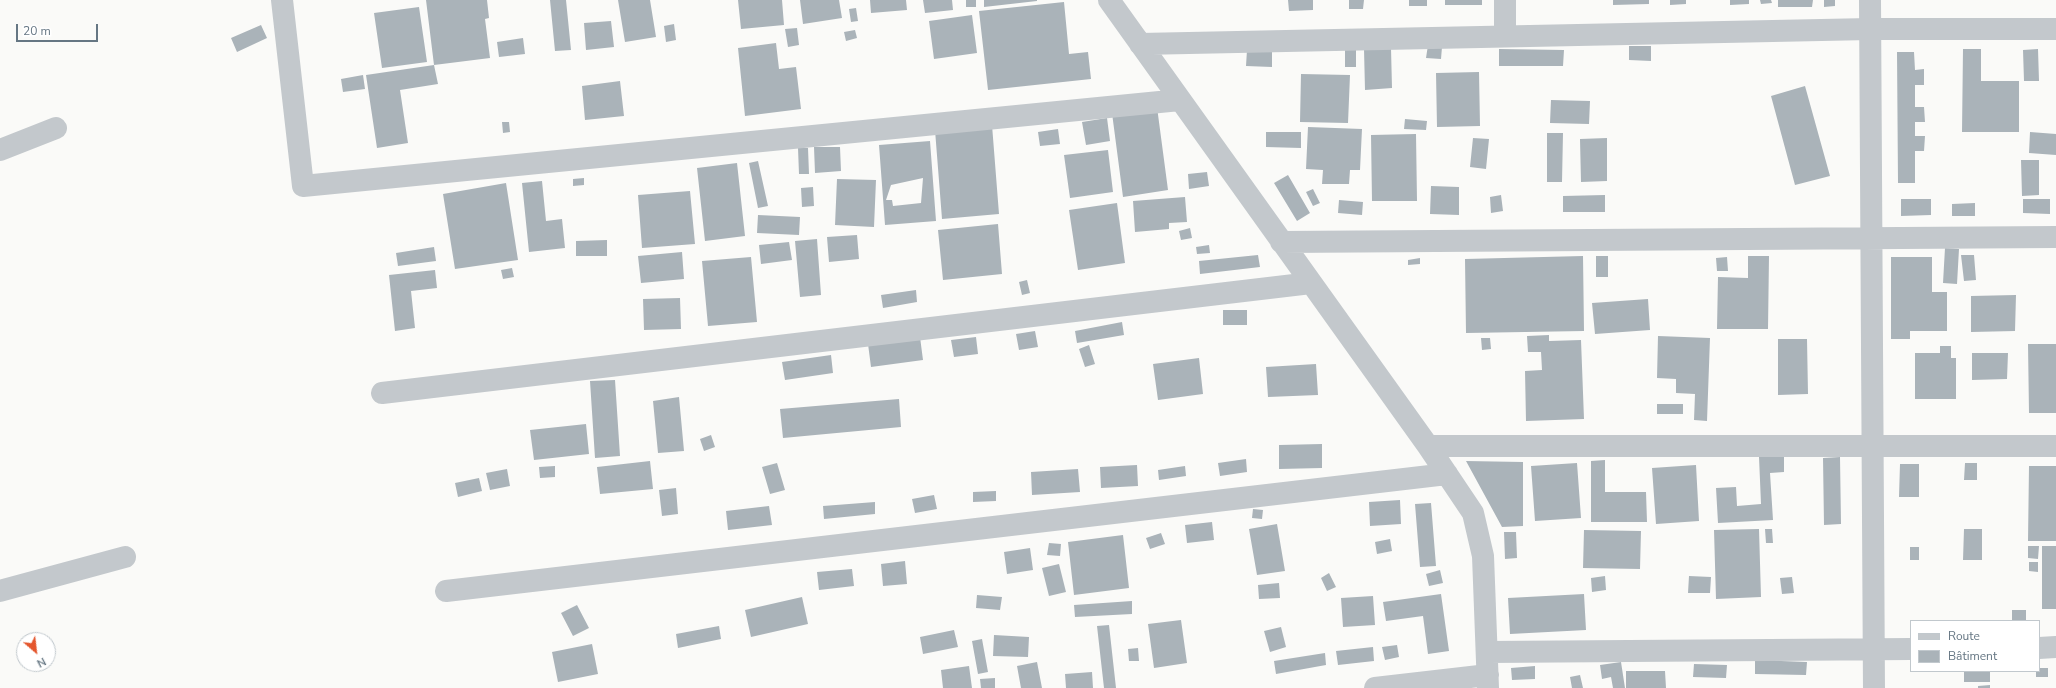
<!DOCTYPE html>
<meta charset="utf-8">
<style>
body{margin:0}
#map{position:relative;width:2056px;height:688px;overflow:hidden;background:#fafaf8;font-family:"Nunito Sans",sans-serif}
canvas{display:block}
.legend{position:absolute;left:1910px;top:620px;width:130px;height:52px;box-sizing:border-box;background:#fff;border:1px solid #c1c8cd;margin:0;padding:5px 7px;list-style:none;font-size:12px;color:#657683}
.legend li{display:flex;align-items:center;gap:8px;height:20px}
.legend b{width:20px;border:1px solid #c1c8cd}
.north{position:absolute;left:16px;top:632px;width:40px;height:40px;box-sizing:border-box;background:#fff;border:1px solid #c1c8cd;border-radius:50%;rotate:152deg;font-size:11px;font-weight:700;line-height:16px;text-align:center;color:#657683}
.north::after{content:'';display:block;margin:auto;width:14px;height:18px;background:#e4572e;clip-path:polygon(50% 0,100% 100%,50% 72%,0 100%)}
.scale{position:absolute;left:16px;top:24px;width:82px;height:18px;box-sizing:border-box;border:2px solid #657683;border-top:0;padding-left:5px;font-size:12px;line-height:14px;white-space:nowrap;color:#657683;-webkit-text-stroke:3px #fff;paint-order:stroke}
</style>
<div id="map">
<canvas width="2056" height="688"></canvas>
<ul class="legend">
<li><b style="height:5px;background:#c3c8cc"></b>Route</li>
<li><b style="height:11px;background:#aab3b9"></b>Bâtiment</li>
</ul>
<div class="north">N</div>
<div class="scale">20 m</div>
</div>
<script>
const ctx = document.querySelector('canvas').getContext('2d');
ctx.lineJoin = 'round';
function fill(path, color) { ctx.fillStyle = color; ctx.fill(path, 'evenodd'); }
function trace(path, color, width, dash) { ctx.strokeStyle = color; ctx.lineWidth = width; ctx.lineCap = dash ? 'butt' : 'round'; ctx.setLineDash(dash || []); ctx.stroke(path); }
fill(new Path2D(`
 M426,0H487L489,18L485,19L490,58L434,65Z
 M550,0H566L571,50L555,51Z
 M618,0H650L656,37L625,42Z
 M738,0H782L784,25L741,29Z
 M800,0H839L842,18L803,24Z
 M870,0H906L907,10L871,13Z
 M923,0H952L953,10L925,13Z
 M966,0H976V7H966Z
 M984,0H1037V1L984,7Z
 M1288,0H1313V10L1289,11Z
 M1349,0H1364L1363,9H1349Z
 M1409,0H1427V6H1409Z
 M1445,0H1482V5H1445Z
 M1613,0H1649V4L1613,5Z
 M1670,0H1686V4L1670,5Z
 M1730,0H1749V4L1730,5Z
 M1760,0H1771L1772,3L1761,4Z
 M1778,0H1813L1812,7H1778Z
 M1824,0H1835V6L1824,7Z
 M1064,2L1069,54L1088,52L1091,79L988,90L979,11Z
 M419,7L427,62L382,68L374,13Z
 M856,8L858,21L851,22L849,9Z
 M972,15L977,53L934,59L929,21Z
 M611,21L614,47L586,50L584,23Z
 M674,24L676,40L666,42L664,26Z
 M261,25L267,38L237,52L231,38Z
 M797,28L799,45L788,47L785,29Z
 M855,30L857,38L846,41L844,32Z
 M523,38L525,54L499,57L497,42Z
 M776,43L779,69L796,67L801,109L745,116L738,48Z
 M1428,45L1442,47L1441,59L1426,58Z
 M1629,46H1651V61L1629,60Z
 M1391,48L1392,88L1365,90L1364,49Z
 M1345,49H1356V67H1345Z
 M1499,49L1564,50L1563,66H1499Z
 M1963,49H1981V81H2019V132H1962Z
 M2038,49L2039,81H2024L2023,50Z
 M1247,50L1272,51V67L1246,66Z
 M1897,52H1914L1915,70L1924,69V85H1915V107H1924L1925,122H1915V136H1925L1924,151H1915V183H1898Z
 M434,65L438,84L400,90L408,143L377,148L366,75Z
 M1479,72L1480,126L1437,127L1436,73Z
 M1301,74L1350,75L1348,123L1300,122Z
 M363,75L365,89L343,92L341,79Z
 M620,81L624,116L585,120L582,86Z
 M1805,86L1830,176L1795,185L1771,96Z
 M1551,100L1590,101L1589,124L1550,123Z
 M1157,107L1168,190L1123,197L1112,113Z
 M1107,118L1110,141L1086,145L1082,122Z
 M1405,119L1427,121L1426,130L1404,129Z
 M502,122H509L510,132L503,133Z
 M992,125L999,214L942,219L935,130Z
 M1308,127L1362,129L1360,170H1350L1349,184H1322L1323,170L1306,169Z
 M1058,129L1060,144L1040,146L1038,132Z
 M1266,132H1301V148L1266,147Z
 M2030,132L2056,134V155L2029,153Z
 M1547,133H1563L1562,182H1547Z
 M1416,134L1417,201H1372L1371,135Z
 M1473,138L1489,139L1486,169L1470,167Z
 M1607,138V181L1581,182L1580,139Z
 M930,141L936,221L885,225L879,145ZM923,178L921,203L893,206L892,200H886L891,185Z
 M814,147H840L841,171L815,173Z
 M798,148H808L809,174H799Z
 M1108,150L1113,192L1070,198L1064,155Z
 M2021,160H2039V195L2022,196Z
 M758,161L768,206L758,208L749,163Z
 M737,163L745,236L705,241L697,168Z
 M1207,172L1209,186L1189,189L1188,174Z
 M1288,175L1310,213L1297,221L1274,183Z
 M584,178V185L573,186V179Z
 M837,179L876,180L874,227L835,225Z
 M542,181L546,221L562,219L565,248L529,252L522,183Z
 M506,183L518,260L455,269L443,194Z
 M1431,186L1459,187V215L1430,214Z
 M813,187L814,206L802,207L801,188Z
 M1313,189L1320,203L1313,206L1306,192Z
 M690,191L695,244L642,248L638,195Z
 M1501,195L1503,211L1491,213L1490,197Z
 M1605,195V212H1563V196Z
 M1185,197L1187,222L1169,223V229L1135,232L1133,201Z
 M1901,199H1931V215L1901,216Z
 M2023,199H2050V214L2023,213Z
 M1339,200L1363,202L1362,215L1338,213Z
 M1117,203L1125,263L1078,270L1069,210Z
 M1975,203V216H1952V204Z
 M758,215L800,217L799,235L757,233Z
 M998,224L1002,274L943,280L938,230Z
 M1190,228L1192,238L1181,240L1179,231Z
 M857,235L859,259L829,262L827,237Z
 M817,239L821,295L800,297L795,241Z
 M607,240V256H576V241Z
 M789,242L792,260L761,264L759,245Z
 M1209,245L1210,253L1197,254L1196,247Z
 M434,247L436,261L398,266L396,253Z
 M1945,248L1959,249L1957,284L1943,283Z
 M682,252L684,279L641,283L638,256Z
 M1258,255L1260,267L1200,274L1199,261Z
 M1961,255H1974L1976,280L1964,281Z
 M1583,256L1584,331L1466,333L1465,259Z
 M1596,256H1608V277H1596Z
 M1748,256H1769L1768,329H1717L1718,277L1748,278Z
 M751,257L757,322L708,326L702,261Z
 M1727,257L1728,271H1717L1716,258Z
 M1891,257H1932V292H1947V331H1910V339H1891Z
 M1420,258V264L1408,265V260Z
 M512,268L514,277L503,279L501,270Z
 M435,270L437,288L411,291L415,328L395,331L389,275Z
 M1027,280L1030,293L1022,295L1019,282Z
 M916,290L917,302L883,308L881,295Z
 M2016,295L2015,331L1971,332V296Z
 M680,298L681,329L644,330L643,299Z
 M1648,299L1650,330L1595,334L1592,303Z
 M1223,310H1247V325H1223Z
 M1122,322L1124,335L1077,343L1075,331Z
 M1035,331L1038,347L1019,350L1016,334Z
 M1549,335V341L1581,340L1584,419L1526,421L1525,371L1542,370L1541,352H1528L1527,336Z
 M1658,336L1710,338L1707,421L1694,420L1695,394L1676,393V379L1657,378Z
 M920,337L923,360L871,367L868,344Z
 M976,337L978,354L954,357L951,340Z
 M1481,338H1490L1491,349L1482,350Z
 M1778,339H1807L1808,394L1778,395Z
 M2028,344H2056V413H2029Z
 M1089,345L1095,364L1085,367L1079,349Z
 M1940,346H1951V358H1956V399H1915V353H1940Z
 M1972,353H2008L2007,379L1972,380Z
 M831,355L833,373L785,380L782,362Z
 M1199,358L1203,394L1158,400L1153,364Z
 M1316,364L1318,395L1268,397L1266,367Z
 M615,380L620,456L595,458L590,381Z
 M679,397L684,451L658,453L653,401Z
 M899,399L901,427L783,438L780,409Z
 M1657,404H1683V414H1657Z
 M586,424L589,454L534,460L530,430Z
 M711,435L715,447L704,451L700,439Z
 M1322,444V468L1279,469V445Z
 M1784,456V472L1770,473L1773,520L1718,523L1716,488L1736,487L1737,506L1761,504L1759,457Z
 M1840,457L1841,524L1824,525L1823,458Z
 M1246,459L1247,472L1220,476L1218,463Z
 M1605,460V492H1646L1647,522H1591V461Z
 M650,461L653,489L600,494L597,467Z
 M1466,461L1523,462V526L1502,527Z
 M777,463L785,490L770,494L762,467Z
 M1577,463L1581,518L1535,521L1531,466Z
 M1965,463H1977V480H1964Z
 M1900,464H1919V497H1899Z
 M1137,465L1138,486L1101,488L1100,467Z
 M1696,465L1699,521L1656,524L1652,468Z
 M555,466V477L540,478L539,467Z
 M1185,466L1186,476L1159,480L1158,470Z
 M2029,466H2056V541H2028Z
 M507,469L510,486L490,490L486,473Z
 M1078,469L1080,492L1032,495L1031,472Z
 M479,478L482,491L458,497L455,483Z
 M676,488L678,514L662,516L659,490Z
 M996,491V501L973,502V492Z
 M934,495L937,509L915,513L912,499Z
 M1400,500L1401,524L1370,526L1369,502Z
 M875,502V514L824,519L823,506Z
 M1431,503L1436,566L1420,567L1415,504Z
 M769,506L772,525L728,530L726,511Z
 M1253,509L1263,510L1262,519L1252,518Z
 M1212,522L1214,540L1187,543L1185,525Z
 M1277,524L1285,571L1257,575L1249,529Z
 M1759,529L1761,597L1716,599L1714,530Z
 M1765,529H1772L1773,543H1766Z
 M1964,529H1982V560H1963Z
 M1584,530L1641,531L1640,569L1583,568Z
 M1504,532H1516L1517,558L1505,559Z
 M1161,533L1165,544L1150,549L1146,538Z
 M1123,535L1129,588L1074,595L1068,542Z
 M1390,539L1392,551L1377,554L1375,542Z
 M1049,543L1061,544L1060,556L1047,555Z
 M2028,546H2039L2038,559L2028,558Z
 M2042,546H2056V609H2042Z
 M1910,547H1919V560H1910Z
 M1030,548L1033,570L1007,574L1004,552Z
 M905,561L907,584L883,586L881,564Z
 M2029,562H2038V572L2029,571Z
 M1059,564L1066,592L1049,596L1042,568Z
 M852,569L854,586L819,590L817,572Z
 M1440,570L1443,583L1429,586L1426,574Z
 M1329,573L1336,587L1327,591L1321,578Z
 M1605,576L1606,590L1592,592L1591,578Z
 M1689,576L1711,577L1710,593H1688Z
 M1792,577L1794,593L1782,594L1780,578Z
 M1279,583L1280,598L1259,599L1258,585Z
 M1441,594L1449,651L1428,654L1423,616L1386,621L1383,602Z
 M1584,594L1586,630L1510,634L1508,598Z
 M977,595L1002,597L1000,610L976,608Z
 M1373,596L1375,625L1343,627L1341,598Z
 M802,597L808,624L751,637L745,610Z
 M1132,601V614L1075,617L1074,605Z
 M577,605L589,628L573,636L561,613Z
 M2012,610H2026V621H2012Z
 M1181,620L1187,663L1154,668L1148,624Z
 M1109,625L1116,688H1104L1097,626Z
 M719,626L721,639L678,648L676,634Z
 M1281,627L1286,647L1270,652L1264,631Z
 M954,630L958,647L923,654L920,637Z
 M994,635L1029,637L1028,657L993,656Z
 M982,639L988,672L978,674L972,641Z
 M592,644L598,674L558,682L552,652Z
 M1397,645L1399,657L1385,660L1382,647Z
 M1373,647L1374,661L1338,665L1336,651Z
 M1138,648L1139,661H1129L1128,649Z
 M1325,653L1326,665L1276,674L1274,661Z
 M1755,660L1807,662L1806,675L1755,674Z
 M1037,662L1042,688H1021L1017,666Z
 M1621,662L1625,688H1613L1611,677L1602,679L1600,665Z
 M1694,664L1727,665L1726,678L1693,677Z
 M969,666L972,688H943L941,670Z
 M1535,666V679L1512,680L1511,668Z
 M2039,668H2048V677H2036V671H2039Z
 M1626,671H1665L1666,688H1626Z
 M1964,671H1990V682H1964Z
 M1092,672L1093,688H1066L1065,674Z
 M1580,675L1583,688H1572L1570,677Z
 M995,678V688H981L980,679Z
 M1990,685V688H1978V686Z`), '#aab3b9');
trace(new Path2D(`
 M282,0L303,186L1180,100
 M1109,0L1428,446L1473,513L1483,556L1488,688
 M1505,0V35
 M1870,0L1874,688
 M1140,44L1870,29H2056
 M0,150L56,128
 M1281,242L2056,237
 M382,393L1311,283
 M1428,446H2056
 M0,591L125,557
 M446,591L1447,474
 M2039,648L2056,647
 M1488,652L1911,649
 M1375,688L1488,675`), '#c3c8cc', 22);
</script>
